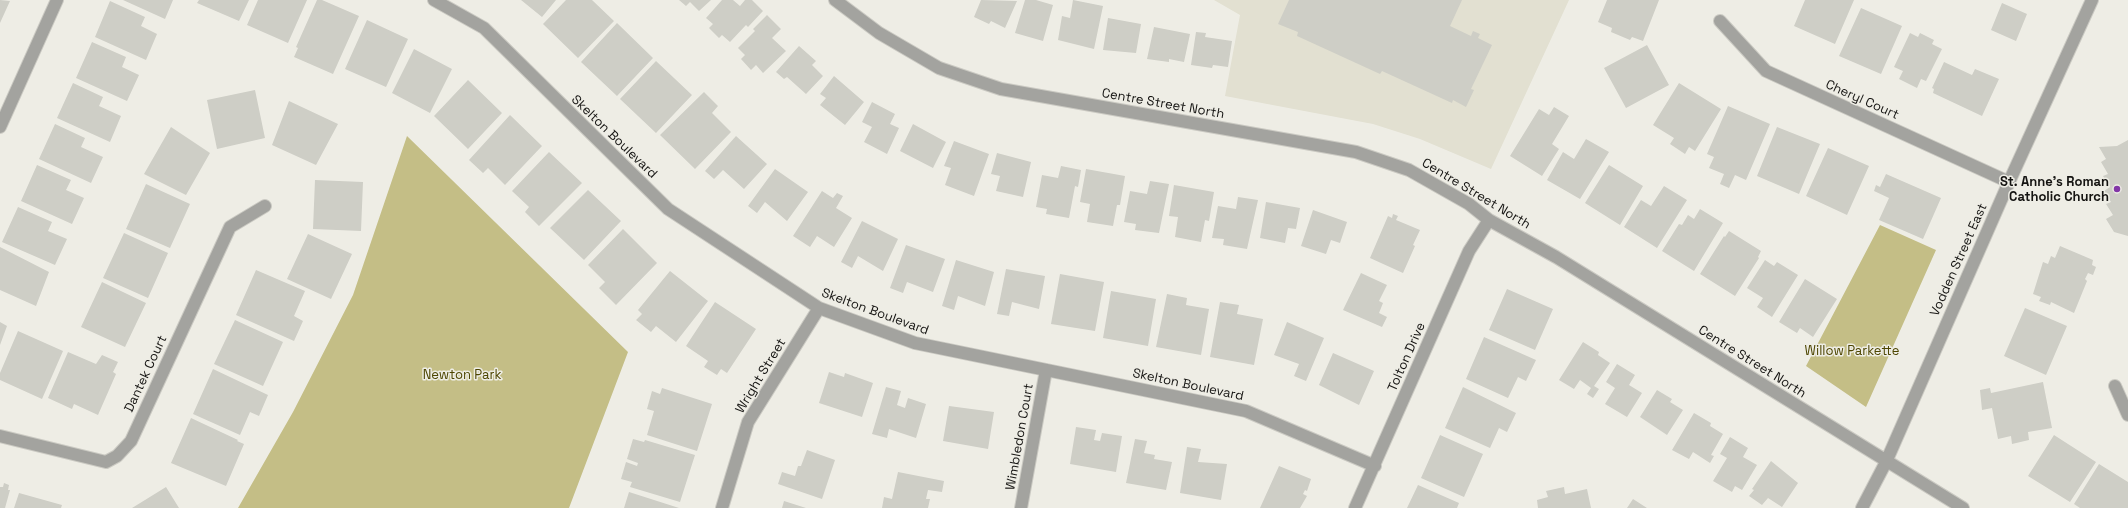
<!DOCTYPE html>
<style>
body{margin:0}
canvas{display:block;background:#eeede5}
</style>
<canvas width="2128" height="508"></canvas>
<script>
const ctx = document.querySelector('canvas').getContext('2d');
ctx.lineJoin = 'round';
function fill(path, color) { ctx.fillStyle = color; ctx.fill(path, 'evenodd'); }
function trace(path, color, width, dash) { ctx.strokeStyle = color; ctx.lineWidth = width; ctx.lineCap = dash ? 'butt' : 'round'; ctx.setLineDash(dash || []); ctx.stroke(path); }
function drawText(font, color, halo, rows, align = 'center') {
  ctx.font = font + ' "Space Grotesk",sans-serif'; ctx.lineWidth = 3; ctx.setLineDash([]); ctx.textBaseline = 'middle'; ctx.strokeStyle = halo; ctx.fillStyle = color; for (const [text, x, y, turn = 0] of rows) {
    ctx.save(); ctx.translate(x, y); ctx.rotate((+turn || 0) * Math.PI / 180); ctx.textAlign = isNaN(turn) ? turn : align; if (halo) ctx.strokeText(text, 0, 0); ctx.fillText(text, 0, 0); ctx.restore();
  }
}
fill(new Path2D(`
 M1214,0H1569L1491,169L1420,139L1373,124L1225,96L1240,15Z`), '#e2e0d1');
fill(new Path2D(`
 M407,136L628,352L569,508H238L293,412L353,295Z
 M1880,225L1936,250L1866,407L1806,366Z`), '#c4be86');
fill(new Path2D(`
 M0,0L10,1L0,23Z
 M123,0H173L165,19Z
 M199,0H249L239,21L197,3Z
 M258,0H307L288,43L247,25Z
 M317,0H322L359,16L333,74L294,57L298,48L296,47Z
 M521,0H556L542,17Z
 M566,0H592L614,21L578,58L543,24Z
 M679,0H711L699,11L690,2L686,6Z
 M722,0H733L740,6L745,0H752L763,11L748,27L746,25L730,42L722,35L719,38L709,28L713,24L706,18Z
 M981,0L1017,1L1005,28L991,21L989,24L974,17Z
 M1025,0H1036L1053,5L1043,41L1015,33Z
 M1073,0L1103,6L1094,49L1058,40L1062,16L1070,18Z
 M1289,0H1462L1450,26L1471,36L1473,31L1480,34L1478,38L1492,45L1471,89L1474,90L1466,107L1453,100L1452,103L1382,71L1380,74L1297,36L1298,32L1278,24Z
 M1607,0H1659L1643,41L1632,37L1630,40L1611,32L1612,28L1598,22Z
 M1805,0H1854L1835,44L1794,26Z
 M110,1L145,17L141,26L157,34L146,60L95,37Z
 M2002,3L2027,14L2016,41L1991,30Z
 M1861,8L1902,26L1881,74L1839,56Z
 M767,15L781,29L772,38L786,51L763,73L756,65L751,70L741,59L745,55L738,48L755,31L753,29Z
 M1108,18L1141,24L1136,53L1103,50Z
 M367,20L408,39L386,87L345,69Z
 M617,23L653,58L617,96L581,62Z
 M1154,27L1190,34L1184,62L1169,59V62L1147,59Z
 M1196,32L1206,33L1205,37L1232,41L1228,67L1213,65L1212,68L1191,65Z
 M1910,33L1918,37L1920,33L1934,40L1932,44L1942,49L1926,81L1921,79L1917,88L1899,79L1903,71L1894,67Z
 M92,42L126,57L122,67L139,75L127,101L76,78Z
 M1647,45L1669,85L1626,108L1604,68Z
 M799,46L816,61L812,65L823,76L806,94L787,77L784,79L776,72Z
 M414,49L452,69L430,113L392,93Z
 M656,61L692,95L656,133L620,99Z
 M1944,62L1972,75L1975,69L1999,79L1982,116L1933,93L1934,89L1932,88Z
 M834,76L864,102L845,125L820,105L826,98L820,94Z
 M468,80L502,113L468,149L434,116Z
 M73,83L103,97L99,106L121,116L110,142L57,118Z
 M1679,83L1721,109L1695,151L1689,147L1685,154L1670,144L1674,138L1653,125Z
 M255,90L265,138L217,149L207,100Z
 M704,92L718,106L712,113L731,132L695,169L660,135Z
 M289,101L338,124L316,165L272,145Z
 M872,102L895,114L890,124L899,128L887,154L864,142L872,127L862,122Z
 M1728,106L1770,124L1746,180L1735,175L1729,188L1720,184L1724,174L1709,168L1714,157L1707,154Z
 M1554,107L1569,116L1552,144L1559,149L1542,176L1510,156L1539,109L1549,115Z
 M510,115L542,146L505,185L488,168L483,173L469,160Z
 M55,124L85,138L81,147L103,157L91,183L39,159Z
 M913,124L946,142L933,168L900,151Z
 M171,127L210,153L186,195L144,174Z
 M1777,127L1820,144L1799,194L1757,176Z
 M736,136L767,164L744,189L723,170L714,179L705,171Z
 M1586,139L1609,152L1580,199L1547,180L1563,152L1574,159Z
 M2128,140V236L2114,232L2106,219L2113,215L2106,204L2111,202L2104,191L2110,187L2103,176L2108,174L2101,162L2106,159L2099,147L2117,146Z
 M954,141L989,154L974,196L945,185L951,168L944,166Z
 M1828,148L1869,166L1847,215L1806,196Z
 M549,152L582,183L539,226L525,212L529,207L512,191Z
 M997,153L1031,162L1023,197L996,191L1000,176L991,174Z
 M37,165L71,180L66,190L84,198L72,224L21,201Z
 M1609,165L1643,186L1620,225L1585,203Z
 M1061,166L1081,170L1078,187L1075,186L1069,218L1046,214L1047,209L1036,207L1042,175L1058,178Z
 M775,169L808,192L787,221L765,202L757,213L748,206Z
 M1086,169L1125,176L1120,205H1117L1113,226L1087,222L1090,204L1080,202Z
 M1886,174L1941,198L1923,239L1879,220L1889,198L1874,191L1876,185L1880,187Z
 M315,180L363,182L361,231L313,229Z
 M1150,181L1169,184L1159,233L1135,230L1136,224L1124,222L1130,191L1147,194Z
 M146,184L190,204L170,248L126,229Z
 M1174,185L1214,192L1209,221L1205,220L1201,242L1175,237L1178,217L1169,216Z
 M1664,186L1687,200L1657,248L1624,227L1641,200L1651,206Z
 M588,190L621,221L584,260L550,228Z
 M822,191L833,198L837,193L843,196L836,208L852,218L834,247L817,236L810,247L793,236Z
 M1238,197L1258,200L1247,249L1223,245L1224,239L1212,238L1218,206L1236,209Z
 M1266,202L1300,208L1296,229L1288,228L1285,243L1260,238Z
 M18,207L52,222L48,231L67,239L55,265L2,242Z
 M1700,209L1723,223L1694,271L1662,251L1679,224L1682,225L1688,215L1694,219Z
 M1313,210L1347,222L1340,243L1331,240L1326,254L1301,246Z
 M1393,214L1398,216L1396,220L1420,230L1413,245L1415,246L1403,273L1370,258L1388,216L1392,218Z
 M862,221L898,239L883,271L858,256L852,268L841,262Z
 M623,229L657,263L616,305L599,288L605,282L588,265Z
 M1729,231L1761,251L1758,257L1759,258L1735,296L1700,274L1724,236L1725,237Z
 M124,233L168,253L148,298L103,278Z
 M308,234L352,254L331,299L287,279Z
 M906,245L945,259L933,292L907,282L903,293L890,288Z
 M2060,246L2093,260L2092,265L2096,267L2093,275L2088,273L2085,279L2087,281L2074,313L2051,302L2050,305L2039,301L2041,297L2033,294L2043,262L2048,264L2051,256L2055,258Z
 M0,247L49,272L36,306L0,290Z
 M956,260L994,272L985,306L958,296L954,310L942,306Z
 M1765,260L1774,266L1777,262L1798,275L1772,317L1757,307L1763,298L1747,288Z
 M1006,269L1045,276L1039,309L1012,302L1009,316L997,314Z
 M256,270L305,291L294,316L303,321L294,341L236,315Z
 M670,271L708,301L676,342L656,326L651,332L636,320L642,314L638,310Z
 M1361,273L1387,285L1379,301L1383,303L1379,313L1387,317L1382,327L1343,310Z
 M1060,274L1104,282L1095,331L1051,324Z
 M1805,279L1837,299L1813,337L1800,328L1797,333L1779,322Z
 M102,282L146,303L125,347L81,327Z
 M1507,289L1553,309L1535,350L1489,330Z
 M1111,291L1156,299L1148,346L1103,338Z
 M1167,294L1187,298L1186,305L1209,309L1201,355L1156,347Z
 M715,302L756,329L727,373L721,369L717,375L704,367L708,361L686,346Z
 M1220,302L1239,305L1237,314L1263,319L1254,365L1210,357Z
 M2025,308L2067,326L2046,375L2004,356Z
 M235,320L283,342L263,386L214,364Z
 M0,322L7,326L0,345Z
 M1287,322L1324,338L1306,381L1294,376L1299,364L1274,355Z
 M18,331L63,351L42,399L0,380V373Z
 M1484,337L1536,360L1526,381L1518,377L1508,398L1466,379Z
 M1583,342L1599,352L1598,355L1610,363L1594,386L1599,389L1593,398L1587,394L1591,388L1580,380L1574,389L1559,380Z
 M68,352L96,364L102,355L118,362L113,372L116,374L98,415L74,404L72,409L48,398Z
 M1333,353L1374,371L1359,405L1319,385Z
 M1617,364L1635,375L1629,385L1642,393L1627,417L1605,404L1615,388L1606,382Z
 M213,369L268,395L259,416L250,412L240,435L193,414Z
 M829,372L844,377L845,373L873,383L862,417L819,403Z
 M2043,382L2052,428L2028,432L2029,440L2012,444L2011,436L1998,439L1992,408L1982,410L1980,390L1990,388L1991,393Z
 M886,387L901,391L897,405L905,408L908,398L926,404L916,438L889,429L887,438L872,434Z
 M1463,387L1516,413L1507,432L1499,428L1490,448L1445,428Z
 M662,388L712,404L697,451L647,435L654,411L647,409L652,391L660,394Z
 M1657,390L1672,399L1670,402L1683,410L1667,435L1640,417Z
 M949,406L994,412L988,449L943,441Z
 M1694,413L1711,423L1710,426L1723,434L1711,455L1714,456L1710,463L1693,452L1689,459L1672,450Z
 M191,418L238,440L237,441L244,444L226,486L171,463Z
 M1076,427L1096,430L1094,440L1100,441L1102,433L1122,436L1116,472L1070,464Z
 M1440,435L1483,454L1464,497L1421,478Z
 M2054,435L2096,462L2070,502L2028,476Z
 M1730,437L1748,448L1743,457L1757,465L1742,490L1735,486L1732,492L1713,481L1727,458L1720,454Z
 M633,439L644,442L645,440L695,455L680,502L630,487L632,482L621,479L626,462L637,466L638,463L627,459Z
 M1135,439L1147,441L1144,453L1155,455L1154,459L1172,462L1166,490L1126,483Z
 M1187,447L1201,449L1198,462L1227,464L1221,500L1180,493Z
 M807,450L835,460L822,499L778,484L782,472L795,476L798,466H801Z
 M1771,461L1798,483L1782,507L1768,498L1762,505L1749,496L1754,490L1752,489Z
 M2099,464L2128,482V508H2080L2074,504Z
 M1279,466L1311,479L1307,491L1305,490L1303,494L1307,496L1300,508H1260Z
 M898,472L944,481L942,492L928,490L926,499H930L928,508H882L884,497L892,499Z
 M4,483L9,485L8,490H10L5,508H0V487H3Z
 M1418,485L1459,503L1457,508H1407Z
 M166,487L179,508H132L145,500Z
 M1564,487L1565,494L1587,489L1591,508H1538L1537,500L1548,497L1546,491Z
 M629,492L679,508H624Z
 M19,493L62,505L61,508H14Z
 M1633,499L1647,508H1627Z
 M784,501L806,508H782Z`), '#cecec6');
const minor = new Path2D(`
 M434,0L484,28L668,209L819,308L915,343L1246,411L1375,466
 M835,0L879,33L939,68L1001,89L1356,152L1409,170L1469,204L1489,220L1556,257L1963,508
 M1720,21L1766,71L2009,182
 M0,127L57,0
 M2115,386L2128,415
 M0,436L106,462L117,456L131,441L230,227L265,206
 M722,508L748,422L819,308
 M1021,508L1046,370
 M1355,508L1469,251L1489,220
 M1862,508L1886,462L2009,182L2092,0`);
trace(minor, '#cbcac3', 14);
trace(minor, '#a3a39f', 12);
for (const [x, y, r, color] of [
 [2117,189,4,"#8236a7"]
]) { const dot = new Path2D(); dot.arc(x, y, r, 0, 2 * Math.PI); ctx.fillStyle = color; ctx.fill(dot); trace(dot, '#eeede5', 1.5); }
drawText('13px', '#141311', '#eeede5', [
 ["Cheryl Court",1862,100,24],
 ["Centre Street North",1163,104,10],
 ["Skelton Boulevard",614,137,44],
 ["Centre Street North",1476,194,31],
 ["Vodden Street East",1959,260,-66],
 ["Skelton Boulevard",875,312,20],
 ["Tolton Drive",1407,357,-66],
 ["Centre Street North",1752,362,32],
 ["Dantek Court",146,374,-65],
 ["Wright Street",761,376,-59],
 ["Skelton Boulevard",1188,385,12],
 ["Wimbledon Court",1020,437,-80]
]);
drawText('bold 13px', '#141311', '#eeede5', [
 ["St. Anne's Roman",2109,182],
 ["Catholic Church",2109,197]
], 'right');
drawText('13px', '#4d4501', '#eeede5', [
 ["Willow Parkette",1852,351],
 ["Newton Park",462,375]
]);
</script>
